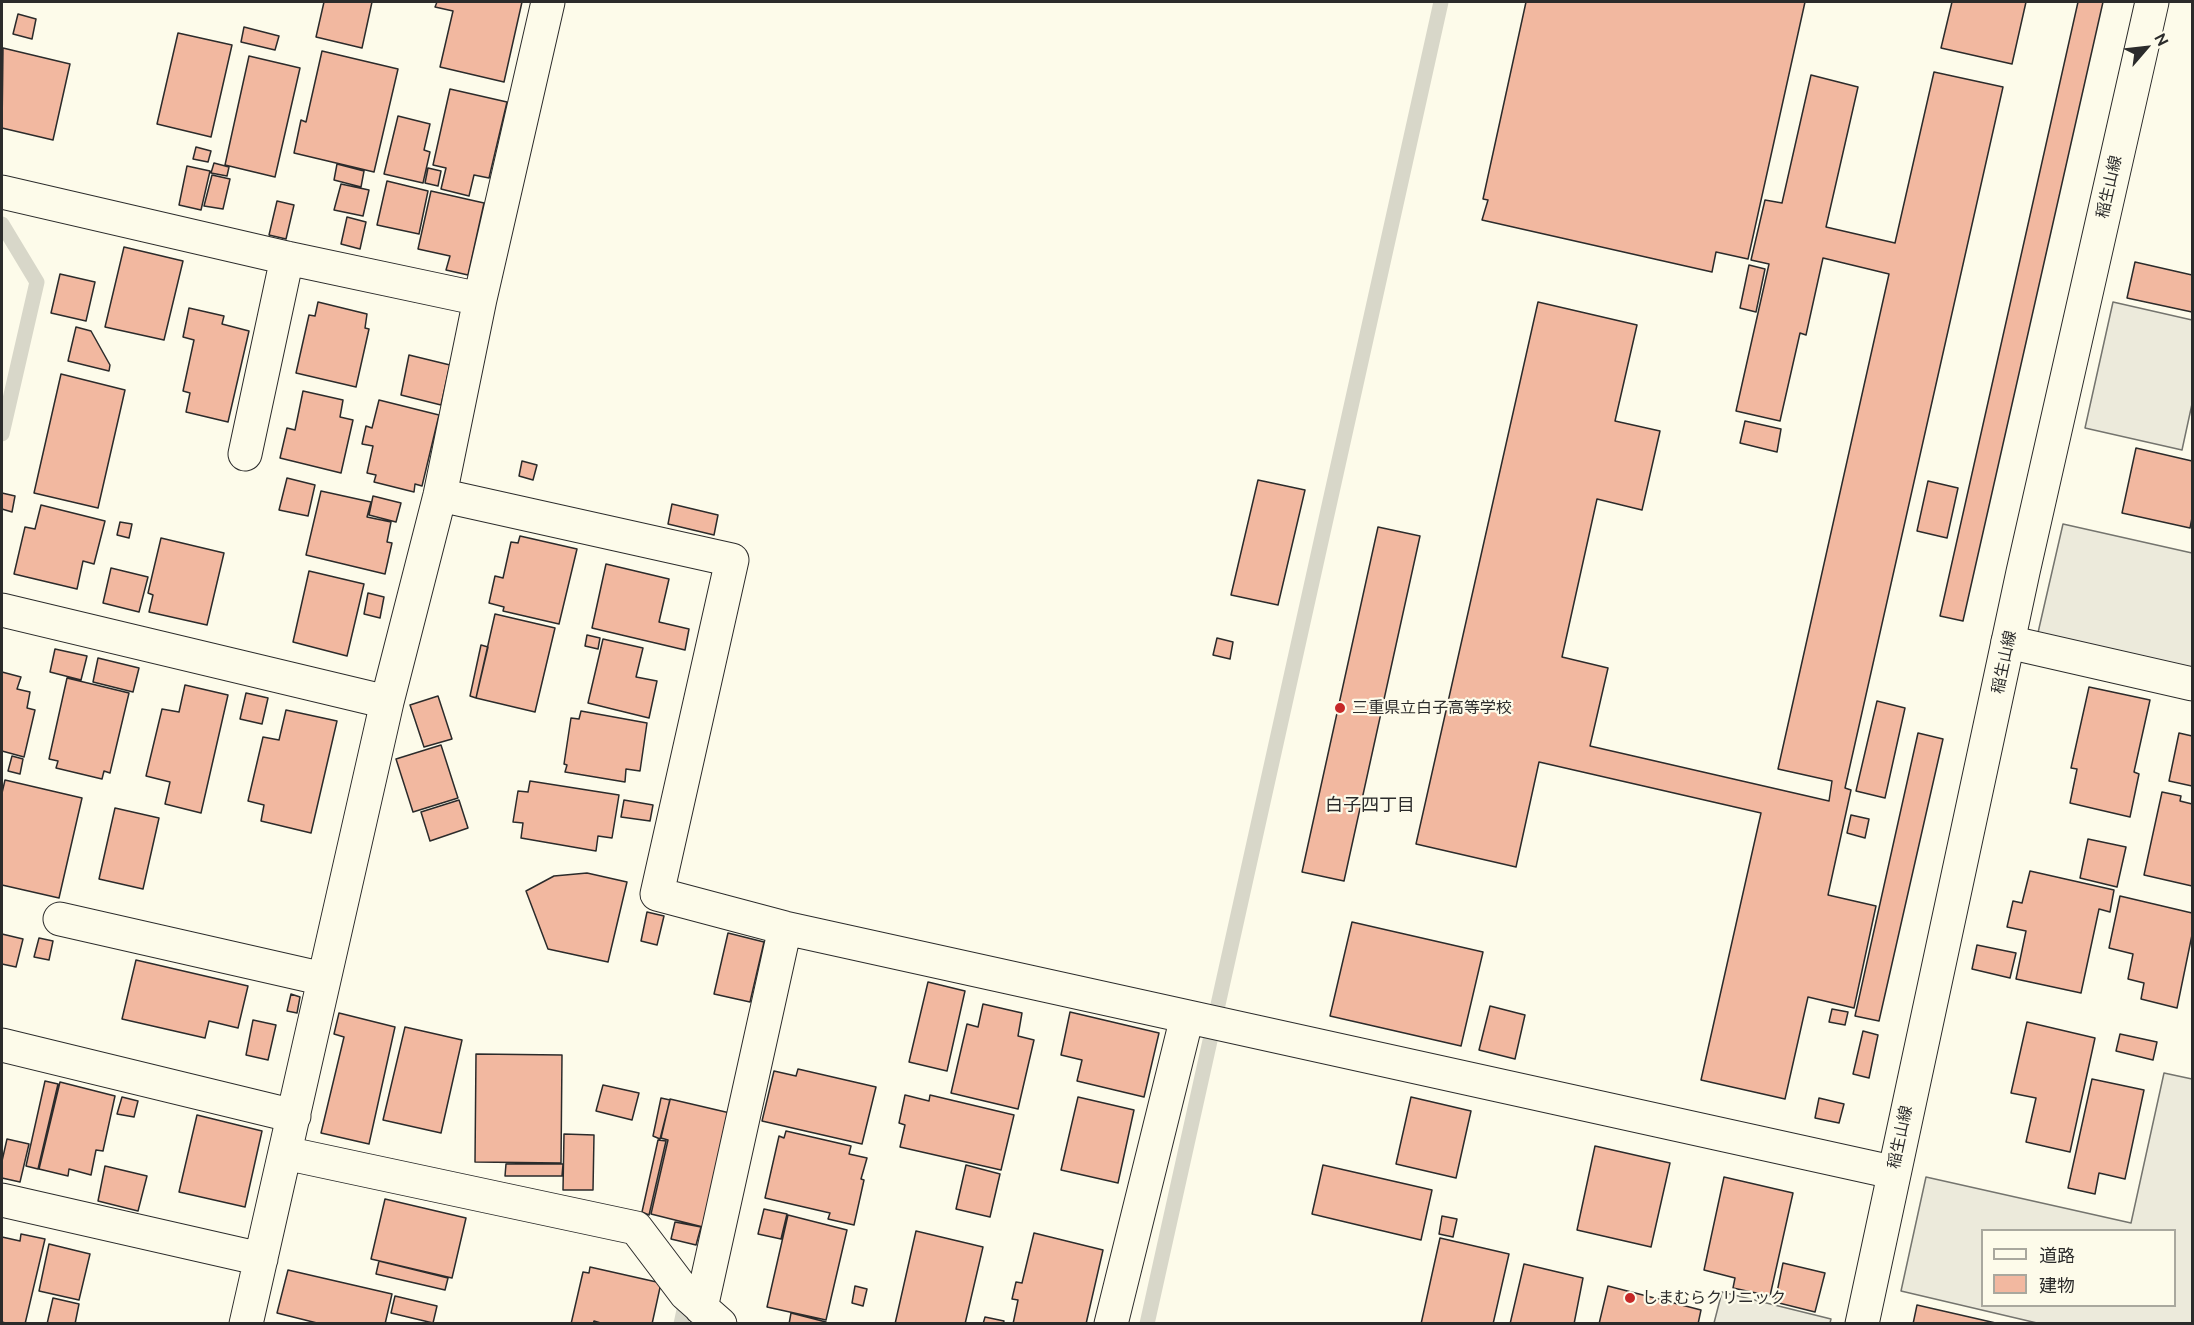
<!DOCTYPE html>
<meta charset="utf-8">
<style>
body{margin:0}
#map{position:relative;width:2194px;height:1325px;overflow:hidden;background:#fdfbea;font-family:Ubuntu,"Noto Sans JP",sans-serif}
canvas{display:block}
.frame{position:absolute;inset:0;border:3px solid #2b2b2b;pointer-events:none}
.legend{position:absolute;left:1981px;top:1229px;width:195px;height:78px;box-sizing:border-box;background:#fdfbea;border:2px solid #a9a89e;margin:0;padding:8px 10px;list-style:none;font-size:18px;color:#2b2b2b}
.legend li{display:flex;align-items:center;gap:12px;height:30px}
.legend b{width:30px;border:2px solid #a9a89e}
.north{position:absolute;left:2116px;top:18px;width:60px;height:60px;-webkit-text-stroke:4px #fdfbea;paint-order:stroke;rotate:62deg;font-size:16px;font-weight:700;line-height:24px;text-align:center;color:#2b2b2b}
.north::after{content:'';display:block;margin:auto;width:21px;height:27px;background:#2b2b2b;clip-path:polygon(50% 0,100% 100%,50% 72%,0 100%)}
</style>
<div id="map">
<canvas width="2194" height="1325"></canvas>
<div class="frame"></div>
<ul class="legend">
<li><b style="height:8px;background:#fdfbea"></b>道路</li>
<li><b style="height:16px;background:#f2b8a0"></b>建物</li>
</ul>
<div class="north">N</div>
</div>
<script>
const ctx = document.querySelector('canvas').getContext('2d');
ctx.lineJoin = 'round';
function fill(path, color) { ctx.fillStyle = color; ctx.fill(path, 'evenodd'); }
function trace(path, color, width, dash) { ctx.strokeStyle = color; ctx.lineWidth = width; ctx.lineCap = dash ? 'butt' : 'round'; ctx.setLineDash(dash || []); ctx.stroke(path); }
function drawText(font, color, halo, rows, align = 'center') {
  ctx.font = font + ' Ubuntu,"Noto Sans JP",sans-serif'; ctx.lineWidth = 4.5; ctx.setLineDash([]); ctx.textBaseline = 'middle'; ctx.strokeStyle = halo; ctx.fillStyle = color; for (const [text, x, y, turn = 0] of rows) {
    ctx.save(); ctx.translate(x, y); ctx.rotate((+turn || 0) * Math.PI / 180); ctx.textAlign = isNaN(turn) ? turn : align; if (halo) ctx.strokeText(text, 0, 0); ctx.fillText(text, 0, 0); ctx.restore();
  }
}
const parking = new Path2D(`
 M2113,302L2192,320V404L2182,450L2085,428Z
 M2063,524L2192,553V672L2037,637Z
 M2164,1073L2192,1079V1323H2037L1901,1291L1926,1177L2131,1223ZM2174,1230V1306H1982V1230Z
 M1722,1292L1831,1319L1830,1323H1714Z`);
fill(parking, '#eceadb');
trace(parking, '#74746e', 1.5);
trace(new Path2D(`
 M2,224L37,282L2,434
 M681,1324L684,1310
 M1147,1324L1441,2`), '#d8d7c9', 15);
const building = new Path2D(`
 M324,2H372L362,48L316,37Z
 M437,2H522L504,82L440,67L453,11L435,7Z
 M1526,2H1805L1748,259L1716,252L1712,272L1482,220L1488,200L1483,199Z
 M1952,2H2026L2012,64L1941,48Z
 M2078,2H2103L1963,621L1940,616Z
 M18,14L36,19L32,39L13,34Z
 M244,27L279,36L275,50L241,42Z
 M178,33L232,45L211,137L157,124Z
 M3,48L70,64L53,140L2,128Z
 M322,51L398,69L374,172L294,153L301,120L306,122Z
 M249,56L300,68L275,177L225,165Z
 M1934,72L2003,87L1845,788L1851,790L1828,895L1876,906L1854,1008L1808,997L1785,1099L1701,1080L1761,813L1539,762L1516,867L1416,844L1538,302L1637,325L1615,421L1660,431L1642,510L1597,499L1562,657L1608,668L1590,746L1829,801L1832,781L1778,769L1889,274L1823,258L1806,335L1800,333L1780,421L1736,411L1769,264L1751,260L1765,200L1782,203L1811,75L1858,87L1826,227L1895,243Z
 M450,89L507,102L489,178L474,175L469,196L441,189L446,168L433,165Z
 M398,116L430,124L424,150L430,152L423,183L384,174Z
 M196,147L211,151L208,162L193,159Z
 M214,163L229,167L227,176L211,173Z
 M337,164L364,171L361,187L334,180Z
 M187,166L210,171L201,210L179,205Z
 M428,168L441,171L438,186L425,183Z
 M212,175L230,179L223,209L204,206Z
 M387,181L428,191L419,234L377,225Z
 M341,184L369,190L363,216L334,210Z
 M431,191L484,203L468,275L446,270L450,256L418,249Z
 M277,201L294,205L286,239L269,235Z
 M347,217L366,222L360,249L341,244Z
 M124,247L183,261L164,340L105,327Z
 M2135,262L2192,275V312L2127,298Z
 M1749,265L1765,269L1756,312L1740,308Z
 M60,274L95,282L86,321L51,313Z
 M318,302L367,314L365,328L369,329L356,387L296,373L309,315L315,316Z
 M189,308L224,316L222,324L249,331L228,422L186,412L190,393L183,391L194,340L183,337Z
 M76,327L91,331L110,365L109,371L68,361Z
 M409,355L450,365L441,405L401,395Z
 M61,374L125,390L98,508L34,493Z
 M303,391L343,400L340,417L353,420L341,473L280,458L287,428L295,430Z
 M379,400L439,415L422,486L415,484L414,492L374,482L376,475L367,473L373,446L362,444L366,426L372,428Z
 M1745,421L1781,429L1777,452L1740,443Z
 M2136,448L2192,461V518L2190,528L2122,513Z
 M522,461L537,465L533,480L519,476Z
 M287,478L315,485L308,516L279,510Z
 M1258,480L1305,490L1278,605L1231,595Z
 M1928,481L1958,488L1947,538L1917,531Z
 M321,491L371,502L367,517L391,522L387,542L392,543L385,574L306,555Z
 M2,493L15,496L12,512L2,509Z
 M373,496L401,503L396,522L369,515Z
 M672,504L718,515L714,535L668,524Z
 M41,505L105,521L94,564L83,561L77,589L14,574L25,527L35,529Z
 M120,522L132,524L129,538L117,535Z
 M1378,527L1420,536L1344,881L1302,872Z
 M520,536L577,549L559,624L503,611L504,607L489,603L495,576L503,578L511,542L518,543Z
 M161,538L224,553L207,625L149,612L153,595L148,593Z
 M606,564L669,579L659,622L689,629L685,650L592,628Z
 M111,568L148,577L139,612L103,603Z
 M309,571L364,584L347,656L293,642Z
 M368,593L384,597L380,618L364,614Z
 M495,614L555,628L535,712L476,698Z
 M587,635L600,638L598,649L585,646Z
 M1217,638L1233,642L1230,659L1213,655Z
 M603,639L643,648L636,677L657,681L649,718L588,703Z
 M481,645L488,647L476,698L470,696Z
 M55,649L87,656L81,680L50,672Z
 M98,658L139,668L133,692L93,682Z
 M2,672L21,677L17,689L30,692L27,708L35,710L24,757L2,751Z
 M67,678L129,693L110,773L104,771L102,779L56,768L58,761L49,759Z
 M185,685L228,695L201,813L165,804L170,782L146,776L162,709L179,712Z
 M2089,687L2150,700L2134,772L2139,774L2130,817L2070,803L2077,769L2071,768Z
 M246,693L268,698L262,724L240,719Z
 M438,696L452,739L424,747L410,705Z
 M1877,701L1905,708L1885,798L1856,791Z
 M286,710L337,721L311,833L261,821L264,805L248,801L263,737L279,740Z
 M581,711L647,723L640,771L626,769L625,782L565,772L567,765L564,764L571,718L579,719Z
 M1918,733L1943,739L1879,1021L1855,1016Z
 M2179,733L2192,736V786L2169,781Z
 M441,745L458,798L413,812L396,759Z
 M12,756L23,759L20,774L8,771Z
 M5,780L82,798L59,898L2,885V793Z
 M530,781L619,795L612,838L598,836L596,851L521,838L523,823L513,822L518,791L528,792Z
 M2162,792L2181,796L2180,801L2192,804V886L2144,875Z
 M459,800L468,828L430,841L421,812Z
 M624,800L653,805L650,821L621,817Z
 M115,808L159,818L143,889L99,879Z
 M1851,815L1869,819L1865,838L1847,833Z
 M2088,839L2126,847L2117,887L2080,878Z
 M2030,871L2114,890L2110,912L2099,909L2081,993L2016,979L2026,931L2007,927L2013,901L2022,903Z
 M587,873L627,882L608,962L548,949L526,891L554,876Z
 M2120,896L2192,913V935L2177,1008L2141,999L2144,983L2128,979L2133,954L2109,948Z
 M647,912L664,916L657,945L641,941Z
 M1352,922L1483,952L1461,1046L1330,1016Z
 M728,933L764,942L750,1002L714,994Z
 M2,934L23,939L16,967L2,964V967Z
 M39,938L53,941L49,960L34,957Z
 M1977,945L2016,953L2010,978L1972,969Z
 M136,960L248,986L238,1028L209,1021L205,1038L122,1019Z
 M928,982L965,991L947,1071L909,1062Z
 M291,994L300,997L297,1013L287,1011Z
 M983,1004L1022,1013L1018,1036L1034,1040L1018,1109L951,1093L967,1024L978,1027Z
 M1490,1006L1525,1015L1515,1059L1479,1050Z
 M1832,1009L1848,1012L1845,1025L1829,1022Z
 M1070,1012L1159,1033L1144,1097L1077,1081L1082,1060L1061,1055Z
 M339,1013L395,1027L369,1144L321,1133L344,1037L334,1034Z
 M253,1020L276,1025L268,1060L246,1055Z
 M2027,1022L2095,1038L2070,1152L2026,1142L2036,1098L2011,1093Z
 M405,1027L462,1040L441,1133L383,1120Z
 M1863,1031L1878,1035L1869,1078L1853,1074Z
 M2120,1034L2157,1042L2153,1060L2116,1051Z
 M476,1054L562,1055L561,1163L475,1162Z
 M798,1069L876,1087L862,1144L762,1121L774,1071L796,1076Z
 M2092,1079L2144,1090L2125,1179L2099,1173L2095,1194L2068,1188Z
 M45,1081L58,1084L38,1169L26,1166Z
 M60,1082L115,1096L103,1151L96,1150L91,1175L69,1169L68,1176L39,1169Z
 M603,1085L639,1093L632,1120L596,1111Z
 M905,1095L929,1101L930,1095L1014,1115L1001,1170L900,1147L905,1125L899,1123Z
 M122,1097L138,1101L134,1117L117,1114Z
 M1078,1097L1134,1110L1118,1183L1061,1170Z
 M1411,1097L1471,1111L1456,1178L1396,1164Z
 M661,1098L670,1100L660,1139L653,1136Z
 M1819,1098L1844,1104L1839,1123L1815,1118Z
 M670,1099L730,1113L703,1227L651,1214L668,1140L661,1138Z
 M197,1115L262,1131L245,1207L179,1192Z
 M786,1131L851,1146L849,1154L867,1158L861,1179L864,1180L854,1225L828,1219L830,1213L765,1198L779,1136L784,1138Z
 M564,1134L594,1135L593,1190H563Z
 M7,1139L29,1144L20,1182L2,1178V1161Z
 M658,1140L666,1141L649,1215L642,1212Z
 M1595,1146L1670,1163L1651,1247L1577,1230Z
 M506,1164H563L562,1176H505Z
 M966,1165L1000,1174L990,1217L956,1209Z
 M1323,1165L1432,1190L1421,1240L1312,1214Z
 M105,1166L147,1176L138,1211L98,1201Z
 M1724,1177L1793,1193L1770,1296L1733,1288L1735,1278L1704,1270Z
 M385,1199L466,1218L452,1278L371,1259Z
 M764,1209L787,1214L781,1239L758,1234Z
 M788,1215L847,1230L826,1320L767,1307Z
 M1442,1216L1457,1219L1453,1237L1439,1234Z
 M675,1222L701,1227L696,1245L671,1239Z
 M916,1231L983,1247L965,1324H895Z
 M1034,1233L1103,1250L1086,1324H1013L1018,1300L1012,1299L1016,1282L1022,1283Z
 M21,1234L45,1239L25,1324H9L2,1322V1237L20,1241Z
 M1440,1238L1509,1254L1493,1324H1421Z
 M49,1244L90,1254L79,1300L39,1291Z
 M379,1261L448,1278L445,1290L376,1274Z
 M1783,1263L1825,1273L1815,1312L1775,1302Z
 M1524,1264L1583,1278L1574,1324H1510Z
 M590,1267L661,1283L652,1324H604L594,1321L593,1324H571L583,1272L589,1273Z
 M288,1270L392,1294L385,1324H321L277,1313Z
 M855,1286L867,1289L863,1306L852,1303Z
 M1608,1286L1701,1310L1698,1324H1599Z
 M395,1296L437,1306L433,1323L391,1313Z
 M53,1298L79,1304L75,1324H47Z
 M1917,1305L2000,1324H1913Z
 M791,1313L826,1322L825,1324H789Z
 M985,1317L1004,1321L1003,1324H983Z`);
fill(building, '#f2b8a0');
trace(building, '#2b2b2b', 1.5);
const minor = new Path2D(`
 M2,192L287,258L480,299
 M245,454L287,258
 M440,495L732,560L657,894L785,928L1892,1172
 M2,610L387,702
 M2008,642L2192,684
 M60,919L324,979
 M2,1045L294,1116
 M285,1153L636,1228L686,1294L720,1324
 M2,1200L261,1259
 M701,1308L785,928
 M246,1324L387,702L440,495L480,299L548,2
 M1111,1324L1187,1017`);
const major = new Path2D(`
 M1862,1324L2023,572L2152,2`);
trace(minor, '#2b2b2b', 35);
trace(major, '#2b2b2b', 35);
trace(minor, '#fdfbea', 33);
trace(major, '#fdfbea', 33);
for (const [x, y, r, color] of [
 [1340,708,6,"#c62828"],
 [1630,1298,6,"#c62828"]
]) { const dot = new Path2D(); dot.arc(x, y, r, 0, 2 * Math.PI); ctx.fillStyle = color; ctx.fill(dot); trace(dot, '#fdfbea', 2); }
drawText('16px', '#2b2b2b', '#fdfbea', [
 ["稲生山線",2109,187,-77],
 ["稲生山線",2004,662,-78],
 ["稲生山線",1900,1137,-78]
]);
drawText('16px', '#2b2b2b', '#fdfbea', [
 ["三重県立白子高等学校",1352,708],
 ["しまむらクリニック",1642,1298]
], 'left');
drawText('18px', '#2b2b2b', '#fdfbea', [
 ["白子四丁目",1370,805]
]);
</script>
